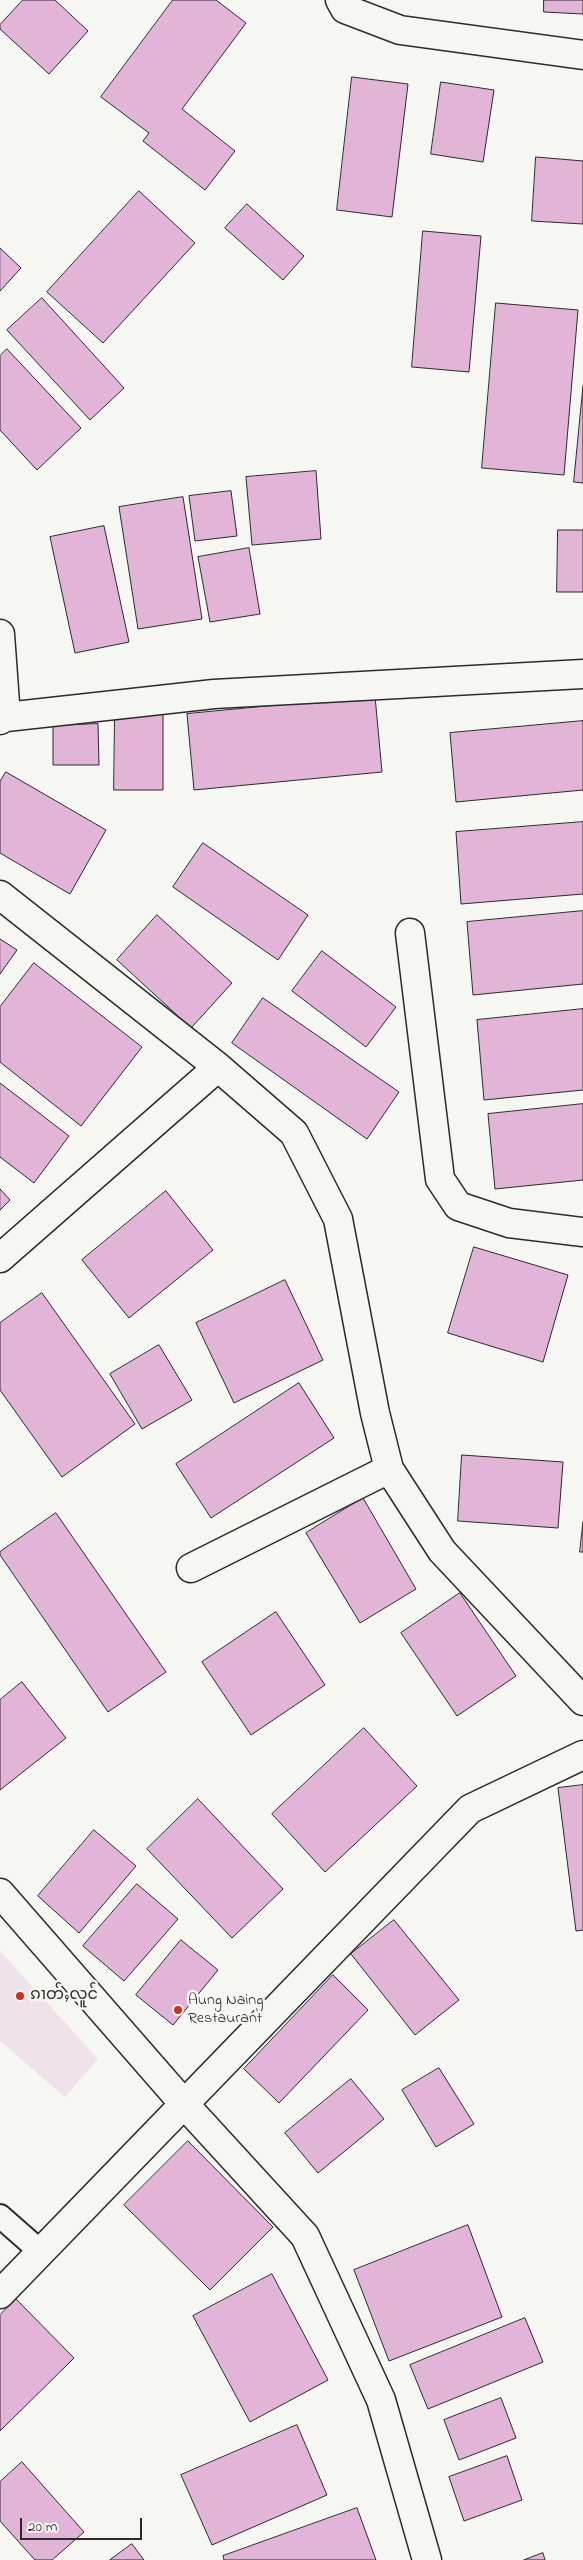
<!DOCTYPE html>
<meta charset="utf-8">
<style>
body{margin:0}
#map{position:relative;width:583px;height:2560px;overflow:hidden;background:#f6f6f2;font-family:"Indie Flower",sans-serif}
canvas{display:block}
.scale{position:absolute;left:20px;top:2518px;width:122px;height:22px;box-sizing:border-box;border:2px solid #2b2b2b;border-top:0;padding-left:6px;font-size:15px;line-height:18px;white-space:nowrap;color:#2b2b2b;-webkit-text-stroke:4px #f6f6f2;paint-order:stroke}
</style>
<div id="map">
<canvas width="583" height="2560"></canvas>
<div class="scale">20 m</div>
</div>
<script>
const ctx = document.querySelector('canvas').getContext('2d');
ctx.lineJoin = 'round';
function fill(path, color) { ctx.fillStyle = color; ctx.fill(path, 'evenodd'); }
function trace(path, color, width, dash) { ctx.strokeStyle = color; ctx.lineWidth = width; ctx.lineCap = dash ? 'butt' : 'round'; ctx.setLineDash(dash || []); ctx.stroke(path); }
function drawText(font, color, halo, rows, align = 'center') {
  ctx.font = font + ' "Indie Flower","Noto Sans Myanmar",sans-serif'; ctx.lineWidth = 5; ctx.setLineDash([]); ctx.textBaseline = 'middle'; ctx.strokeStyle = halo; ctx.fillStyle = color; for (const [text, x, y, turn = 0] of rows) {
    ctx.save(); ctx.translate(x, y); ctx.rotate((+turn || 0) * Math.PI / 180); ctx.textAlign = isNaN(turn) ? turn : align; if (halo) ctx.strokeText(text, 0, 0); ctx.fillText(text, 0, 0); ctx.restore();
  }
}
fill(new Path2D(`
 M0,1951L98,2059L65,2097L0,2041Z`), '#f0e2ea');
const building = new Path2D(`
 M23,0H55L88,31L49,74L0,29V25Z
 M173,0H216L246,23L182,109L235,151L205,190L143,141L149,133L101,97Z
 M544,0H583V14L544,12Z
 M352,77L408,84L392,217L337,210Z
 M441,82L494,90L483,162L431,154Z
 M536,157L583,161V224L532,221Z
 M139,191L195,243L103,343L47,292Z
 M247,204L304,256L283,280L225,228Z
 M423,231L481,236L469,372L412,367Z
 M0,248L21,268L0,291Z
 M42,298L124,388L90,420L7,330Z
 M496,303L578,310L564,475L482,468Z
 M7,349L81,428L37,470L0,430V356Z
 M583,386V483L574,482Z
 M316,471L321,539L252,545L246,477Z
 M231,491L237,536L195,541L189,496Z
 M183,497L202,619L138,629L119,507Z
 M104,526L129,642L75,653L50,537Z
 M558,530H583V592H557Z
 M249,548L260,614L210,622L198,557Z
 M375,696L382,772L194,790L187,714Z
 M115,713L163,714V790H114Z
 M583,721V790L456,802L450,733Z
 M98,724L99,765H53V726Z
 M6,772L106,830L70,894L0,853V782Z
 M583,822V894L461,904L456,832Z
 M203,843L308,915L278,960L173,887Z
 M583,911V984L473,995L467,922Z
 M157,915L232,983L191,1028L117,960Z
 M0,939L17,950L0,974Z
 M322,951L396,1007L366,1047L292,991Z
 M34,963L142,1047L81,1126L0,1062V1007Z
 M263,998L399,1092L367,1139L232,1043Z
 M583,1009V1090L484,1100L477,1020Z
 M0,1083L69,1136L34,1183L0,1157Z
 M583,1104V1180L495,1189L488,1114Z
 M0,1189L10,1200L0,1210Z
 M166,1191L213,1250L129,1318L82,1260Z
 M474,1247L568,1275L543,1362L448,1333Z
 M285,1280L323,1360L234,1403L196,1323Z
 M42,1293L135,1424L62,1477L0,1390V1323Z
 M159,1345L192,1400L142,1429L110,1374Z
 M299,1383L334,1438L211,1518L176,1464Z
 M462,1455L563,1462L558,1528L458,1521Z
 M363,1498L416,1589L360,1623L306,1533Z
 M56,1513L166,1672L108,1712L0,1555V1552Z
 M583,1522V1552H580Z
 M460,1593L516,1676L457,1716L401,1633Z
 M276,1612L325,1685L251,1735L202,1662Z
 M22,1682L66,1738L0,1790V1700Z
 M364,1728L417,1786L325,1872L272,1814Z
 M583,1785V1930L576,1931L558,1788Z
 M198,1799L283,1889L232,1938L147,1849Z
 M94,1830L136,1866L79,1933L38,1896Z
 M137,1884L178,1919L124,1981L83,1946Z
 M394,1920L459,2000L415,2035L351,1954Z
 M181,1940L218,1970L173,2025L136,1995Z
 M333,1975L368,2010L279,2103L244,2069Z
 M439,2068L474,2124L436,2147L402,2090Z
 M351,2079L384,2119L318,2173L285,2133Z
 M188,2141L273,2227L210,2290L124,2205Z
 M468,2225L502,2317L389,2361L354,2270Z
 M272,2274L328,2380L250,2422L193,2316Z
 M16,2299L74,2358L0,2431V2315Z
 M525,2318L543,2362L428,2409L410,2365Z
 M501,2398L516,2438L459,2460L444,2420Z
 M297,2425L327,2495L212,2545L181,2475Z
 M507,2456L522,2500L464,2521L449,2477Z
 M22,2462L84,2532L52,2560H35L0,2521V2482Z
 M357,2508L376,2560H224L223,2556Z
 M132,2544L144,2560H110Z
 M543,2553L545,2560H524Z`);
fill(building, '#e1b4d8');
trace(building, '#2b2b2b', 1);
const lane = new Path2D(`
 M0,2216L41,2252`);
const street = new Path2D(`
 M0,634L6,717
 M0,720L6,717L214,694L583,674
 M0,895L218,1067L294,1133L338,1219L375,1413L389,1469L442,1551L583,1701
 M410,933L440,1179L458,1206L509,1223L583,1232
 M0,1258L218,1067
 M191,1568L389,1469
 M0,1893L185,2105L305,2236L381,2400L427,2560`);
const secondary = new Path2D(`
 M340,0L345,9L400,30L583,55`);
const highway = new Path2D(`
 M0,2294L470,1809L583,1755`);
trace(lane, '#2b2b2b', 26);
trace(street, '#2b2b2b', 31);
trace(secondary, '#2b2b2b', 31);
trace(highway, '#2b2b2b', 31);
trace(lane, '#f6f6f2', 22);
trace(street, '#f6f6f2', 28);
trace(secondary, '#f6f6f2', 28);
trace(highway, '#f6f6f2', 28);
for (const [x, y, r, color] of [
 [20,1996,5,"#c8321e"],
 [178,2010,5,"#c8321e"]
]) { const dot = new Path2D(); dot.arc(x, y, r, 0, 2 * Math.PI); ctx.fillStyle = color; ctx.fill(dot); trace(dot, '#f6f6f2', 2); }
drawText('16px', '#2b2b2b', '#f6f6f2', [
 ["ၵၢတ်ႇလူင်",30,1996],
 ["Aung Naing",188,2001],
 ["Restaurant",188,2019]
], 'left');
</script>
